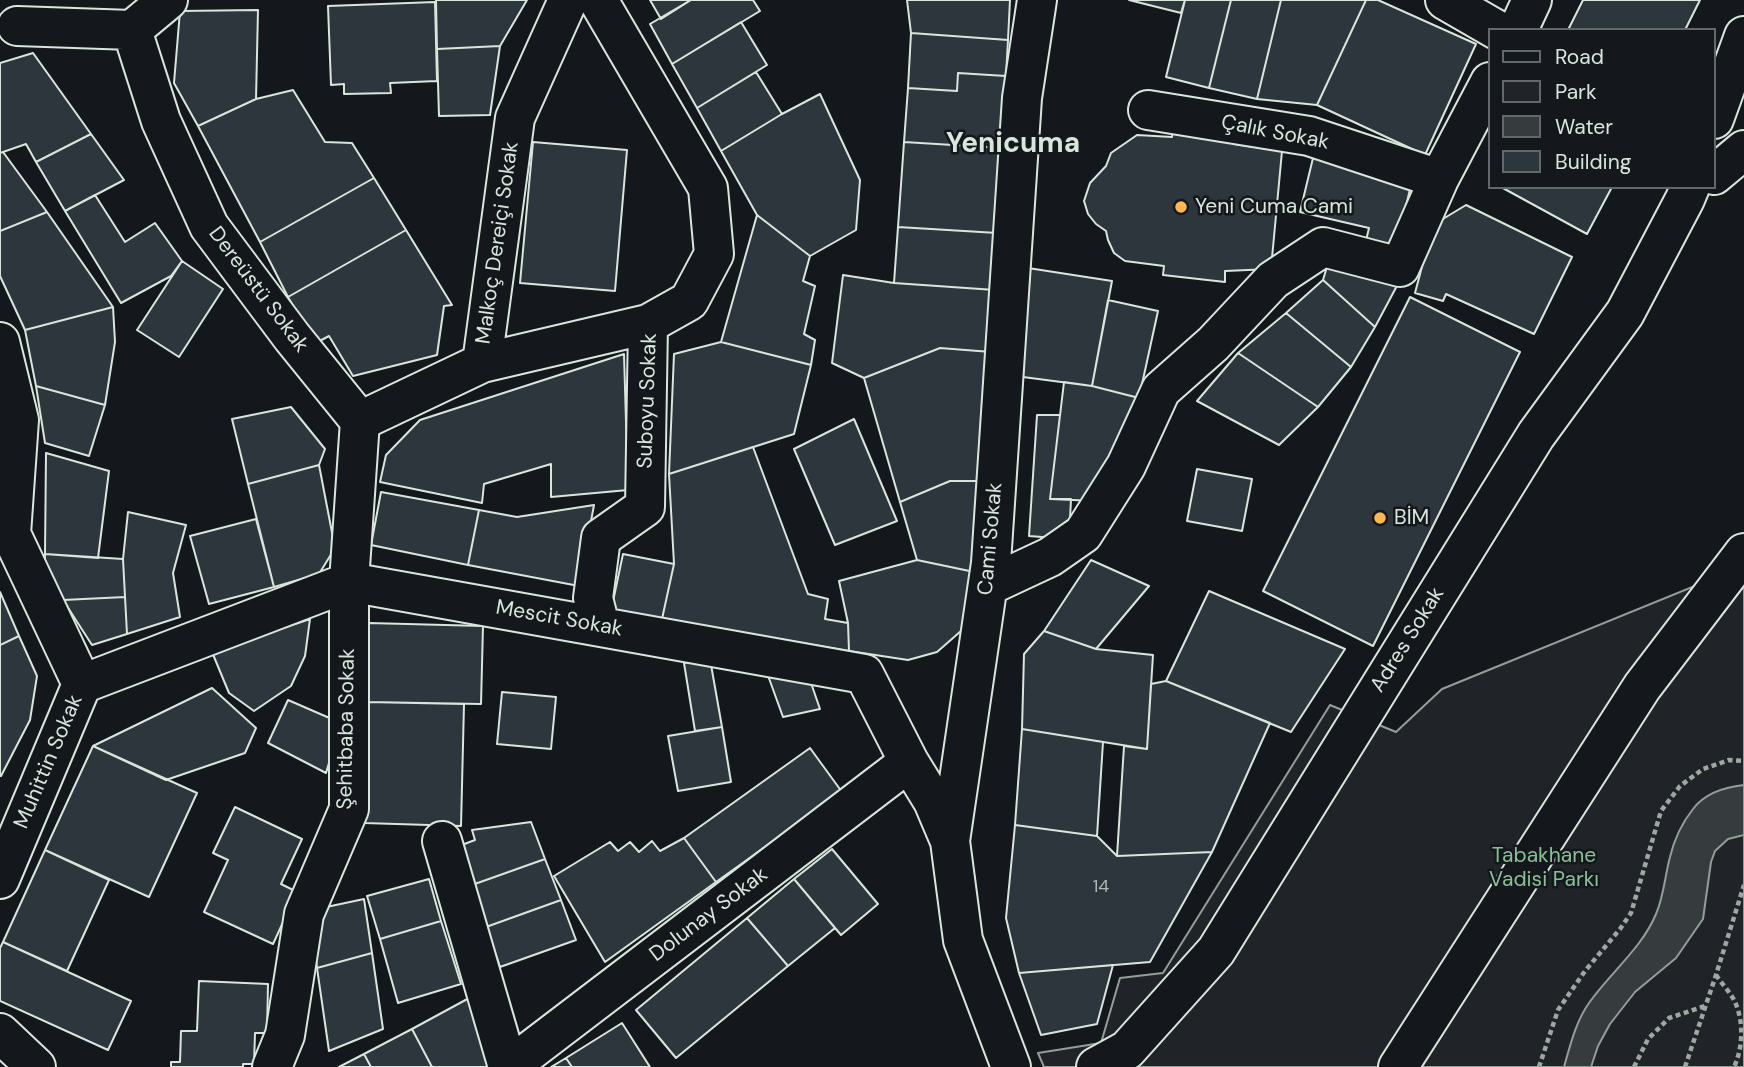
<!DOCTYPE html>
<meta charset="utf-8">
<style>
body{margin:0}
#map{position:relative;width:1744px;height:1067px;overflow:hidden;background:#14181c;font-family:"DM Sans",sans-serif}
canvas{display:block}
.legend{position:absolute;left:1488px;top:28px;width:228px;height:161px;box-sizing:border-box;background:#14181c;border:2px solid #626a69;margin:0;padding:9px 12px;list-style:none;font-size:21px;color:#d8e6dc}
.legend li{display:flex;align-items:center;gap:14px;height:35px}
.legend b{width:35px;border:2px solid #626a69}
</style>
<div id="map">
<canvas width="1744" height="1067"></canvas>
<ul class="legend">
<li><b style="height:9px;background:#14181c"></b>Road</li>
<li><b style="height:19px;background:#202428"></b>Park</li>
<li><b style="height:19px;background:#363b3e"></b>Water</li>
<li><b style="height:19px;background:#2c363c"></b>Building</li>
</ul>
</div>
<script>
const ctx = document.querySelector('canvas').getContext('2d');
ctx.lineJoin = 'round';
function fill(path, color) { ctx.fillStyle = color; ctx.fill(path, 'evenodd'); }
function trace(path, color, width, dash) { ctx.strokeStyle = color; ctx.lineWidth = width; ctx.lineCap = dash ? 'butt' : 'round'; ctx.setLineDash(dash || []); ctx.stroke(path); }
function drawText(font, color, halo, rows, align = 'center') {
  ctx.font = font + ' "DM Sans",sans-serif'; ctx.lineWidth = 5; ctx.setLineDash([]); ctx.textBaseline = 'middle'; ctx.strokeStyle = halo; ctx.fillStyle = color; for (const [text, x, y, turn = 0] of rows) {
    ctx.save(); ctx.translate(x, y); ctx.rotate((+turn || 0) * Math.PI / 180); ctx.textAlign = isNaN(turn) ? turn : align; if (halo) ctx.strokeText(text, 0, 0); ctx.fillText(text, 0, 0); ctx.restore();
  }
}
const green = new Path2D(`
 M1744,566V1067H1044L1038,1053L1101,1043L1120,978L1163,973L1330,705L1396,732L1442,689Z`);
fill(green, '#202428');
trace(green, '#939e99', 2);
const water = new Path2D(`
 M1744,785V835L1728,839L1715,851L1711,862L1703,919L1676,958L1635,992L1610,1024L1598,1046L1591,1067H1564C1570,1046 1576,1021 1589,1003C1610,973 1642,948 1656,914C1664,896 1665,875 1670,857C1674,840 1682,823 1693,809C1705,793 1725,787 1744,785Z`);
fill(water, '#363b3e');
trace(water, '#939e99', 2);
const building = new Path2D(`
 M436,0H527L500,46L437,49Z
 M650,0H691L661,19Z
 M691,0H753L760,11L672,64L650,24Z
 M907,0H1010L1008,40L911,33Z
 M1129,0H1185L1181,13Z
 M1185,0H1231L1209,88L1166,77Z
 M1231,0H1281L1257,99L1209,88Z
 M1281,0H1366L1317,105L1257,99Z
 M1366,0H1378L1476,44L1425,155L1317,105Z
 M1583,0H1700L1685,30H1568Z
 M435,2L437,81L390,83L391,93L344,94V84L331,85L328,6Z
 M258,10L256,99L198,126L174,83L180,11Z
 M741,22L767,65L697,108L672,64Z
 M911,33L1008,40L1006,76L958,73L957,91L908,88Z
 M500,46L490,115L439,116L437,49Z
 M33,53L91,134L36,162L26,144L0,153V63Z
 M756,72L782,114L721,151L697,108Z
 M958,73L1006,76L1002,148L904,142L908,88L957,91Z
 M293,90L325,142L352,143L374,178L260,242L198,126L256,99Z
 M820,94L860,180L856,230L810,256L757,215L721,151L782,114Z
 M1173,128L1234,136V144L1282,151L1271,269L1225,271V282L1163,275L1164,266L1125,261L1114,253L1108,240L1106,231L1096,224L1088,214L1084,201L1090,183L1106,166L1111,153L1137,135L1172,137Z
 M91,134L124,180L65,211L36,162Z
 M533,142L627,150L615,291L520,283Z
 M904,142L1002,148L997,233L898,227Z
 M3,152L47,212L0,231V153Z
 M1313,158L1412,181L1393,260L1363,253L1369,228L1300,212Z
 M374,178L406,230L288,297L260,242Z
 M1501,187H1612L1587,234Z
 M95,195L125,242L155,223L182,261L171,276L121,303L65,211Z
 M1466,205L1572,257L1534,334L1446,294L1443,301L1415,293L1433,225Z
 M47,212L113,307L25,330L0,276V231Z
 M757,215L810,256L803,281L815,286L804,334L815,340L811,365L721,342Z
 M898,227L997,233L995,290L894,283Z
 M406,230L452,305L444,306L437,355L353,376L329,336L314,344L288,297Z
 M1329,260L1399,282L1375,327L1323,280Z
 M182,261L223,289L179,357L137,330Z
 M1028,268L1112,281L1092,386L1023,377Z
 M843,275L894,283L995,290L991,352L940,348L864,378L832,363Z
 M1323,280L1375,327L1351,367L1286,313Z
 M1410,297L1520,352L1373,646L1263,591Z
 M1108,300L1158,311L1139,398L1092,386Z
 M113,307L115,342L105,405L36,386L25,330Z
 M1286,313L1351,367L1318,407L1238,353Z
 M721,342L811,365L794,434L669,474L674,354Z
 M940,348L991,352L984,481H950L900,502L864,378Z
 M1238,353L1318,407L1279,445L1197,401Z
 M624,354L628,490L551,497V464L484,484L482,503L380,482L386,455L420,420Z
 M1064,382L1092,386L1139,398L1096,501L1050,499Z
 M36,386L105,405L89,456L45,443Z
 M291,407L325,449L319,465L248,484L232,419Z
 M1037,415H1060L1050,499H1071L1069,539L1029,536Z
 M854,419L897,521L835,545L794,449Z
 M753,447L808,594L828,599L825,619L848,623L849,651L662,619L674,564L669,474Z
 M46,453L109,471L98,558L45,554Z
 M319,465L335,548L319,574L274,587L248,484Z
 M1197,469L1252,479L1242,531L1187,521Z
 M950,481H984L979,573L917,560L900,502Z
 M381,492L479,510L468,565L371,545Z
 M594,505L579,586L468,565L479,510L517,517Z
 M128,512L186,525L173,573L180,617L127,634L123,559Z
 M256,519L274,587L209,604L190,536Z
 M45,554L123,559L125,597L63,600L45,571Z
 M623,554L674,564L662,619L611,611Z
 M917,560L979,573L969,624L937,652L908,660L849,651L848,623L839,581Z
 M1091,560L1149,586L1096,649L1044,631Z
 M1209,591L1345,649L1291,732L1166,681Z
 M0,592L19,636L0,645Z
 M125,597L127,634L92,645L63,600Z
 M310,619L305,656L291,686L254,711L229,693L212,652Z
 M369,623L483,626L481,704L367,702Z
 M1044,631L1096,649L1153,655L1147,749L1022,729L1024,654Z
 M19,636L37,676L30,720L1,776H0V645Z
 M710,659L722,727L695,731L684,663Z
 M766,670L810,680L820,709L783,717Z
 M1166,681L1270,723L1212,852L1117,856L1124,746L1147,749L1151,684Z
 M212,688L256,728L245,753L166,780L93,746Z
 M502,692L556,697L551,749L497,744Z
 M288,700L341,723L326,773L268,743Z
 M367,702L464,704L461,826L364,823Z
 M722,727L731,782L678,791L668,736Z
 M1022,729L1103,742L1097,836L1015,825Z
 M93,746L197,793L149,897L45,850Z
 M810,748L842,792L716,882L684,838Z
 M235,807L302,839L281,884L297,892L273,944L204,912L228,860L213,853Z
 M531,822L545,859L472,885L459,846L475,840L472,830Z
 M1015,825L1097,836L1117,856L1212,852L1150,962L1019,973L1006,918Z
 M684,838L716,882L605,962L554,876L610,842L618,851L630,842L639,852L652,841L660,851Z
 M832,849L878,904L841,935L794,879Z
 M45,850L109,880L67,971L3,942Z
 M545,859L561,900L486,927L472,885Z
 M429,879L441,921L380,939L367,896Z
 M794,879L835,928L788,966L747,918Z
 M364,899L372,953L317,968L312,931L317,909Z
 M561,900L576,940L500,967L486,927Z
 M747,918L788,966L676,1058L636,1010Z
 M441,921L461,984L398,1003L380,939Z
 M3,942L131,1001L108,1050L0,1001V948Z
 M372,953L383,1029L329,1051L317,968Z
 M1113,965L1097,1024L1041,1035L1019,973Z
 M199,981L268,984L267,1033H255L254,1064H243V1067H171V1062H180L181,1031H197Z
 M471,997L498,1067H432L412,1029Z
 M622,1023L650,1067H572L566,1058Z
 M412,1029L432,1067H371L364,1054Z
 M364,1054L371,1067H339Z
 M566,1058L572,1067H551Z`);
fill(building, '#2c363c');
trace(building, '#d8e6dc', 2);
const minor = new Path2D(`
 M1445,0L1497,30
 M17,26L132,30L168,0
 M132,30L161,121L209,226L292,337L360,421
 M1518,30L1532,0
 M1148,110L1309,136L1439,179
 M1714,119L1744,36
 M1714,175L1744,150
 M0,342L19,420L11,534L82,684
 M482,363L648,324L689,301L714,254L708,188L598,0
 M360,421L482,363L515,118L568,0
 M988,586L1050,557L1083,534L1126,466L1161,390L1213,344L1273,280L1323,247L1400,267L1439,179L1490,82
 M600,626L593,598L601,538L645,507L648,324
 M82,684L349,582L864,674L909,762L933,801L950,841
 M442,841L508,1067
 M0,879L82,684
 M0,1033L36,1067
 M272,1067L285,1035L304,914L349,809V582L360,421
 M509,1067L909,762
 M1011,1067L963,940L950,841L991,563L1022,98L1037,0
 M1096,1067L1127,1050L1216,951L1536,435L1625,313L1685,199L1690,187
 M1398,1067L1642,687L1744,553`);
trace(minor, '#d8e6dc', 42);
trace(new Path2D(`
 M1716,975C1722,984 1731,993 1735,1002C1744,1022 1743,1048 1734,1067
 M1539,1067L1558,1010L1585,971L1620,929L1631,913L1661,811L1680,786L1703,769L1729,760L1744,761
 M1634,1067L1648,1039L1669,1018L1705,1006
 M1685,1067L1716,975L1744,885`), '#9da8a2', 4.5, [5, 3.5]);
trace(minor, '#14181c', 38);
for (const [x, y, r, color] of [
 [1181,207,7,"#ffb74d"],
 [1380,518,7,"#ffb74d"]
]) { const dot = new Path2D(); dot.arc(x, y, r, 0, 2 * Math.PI); ctx.fillStyle = color; ctx.fill(dot); trace(dot, '#14181c', 2.5); }
drawText('18px', '#adbab4', null, [
 ["14",1101,887]
]);
drawText('21px', '#d8e6dc', '#14181c', [
 ["Çalık Sokak",1275,133,11],
 ["Malkoç Dereiçi Sokak",498,243,-82],
 ["Dereüstü Sokak",258,290,53],
 ["Suboyu Sokak",648,401,-88],
 ["Cami Sokak",991,539,-85],
 ["Mescit Sokak",559,619,10],
 ["Adres Sokak",1408,640,-58],
 ["Şehitbaba Sokak",347,729,-89],
 ["Muhittin Sokak",49,762,-67],
 ["Dolunay Sokak",709,915,-37]
]);
drawText('21px', '#d8e6dc', '#14181c', [
 ["Yeni Cuma Cami",1195,207],
 ["BİM",1394,518]
], 'left');
drawText('21px', '#8ac095', '#14181c', [
 ["Tabakhane",1544,856],
 ["Vadisi Parkı",1544,880]
]);
drawText('bold 28px', '#d8e6dc', '#14181c', [
 ["Yenicuma",1013,145]
]);
</script>
